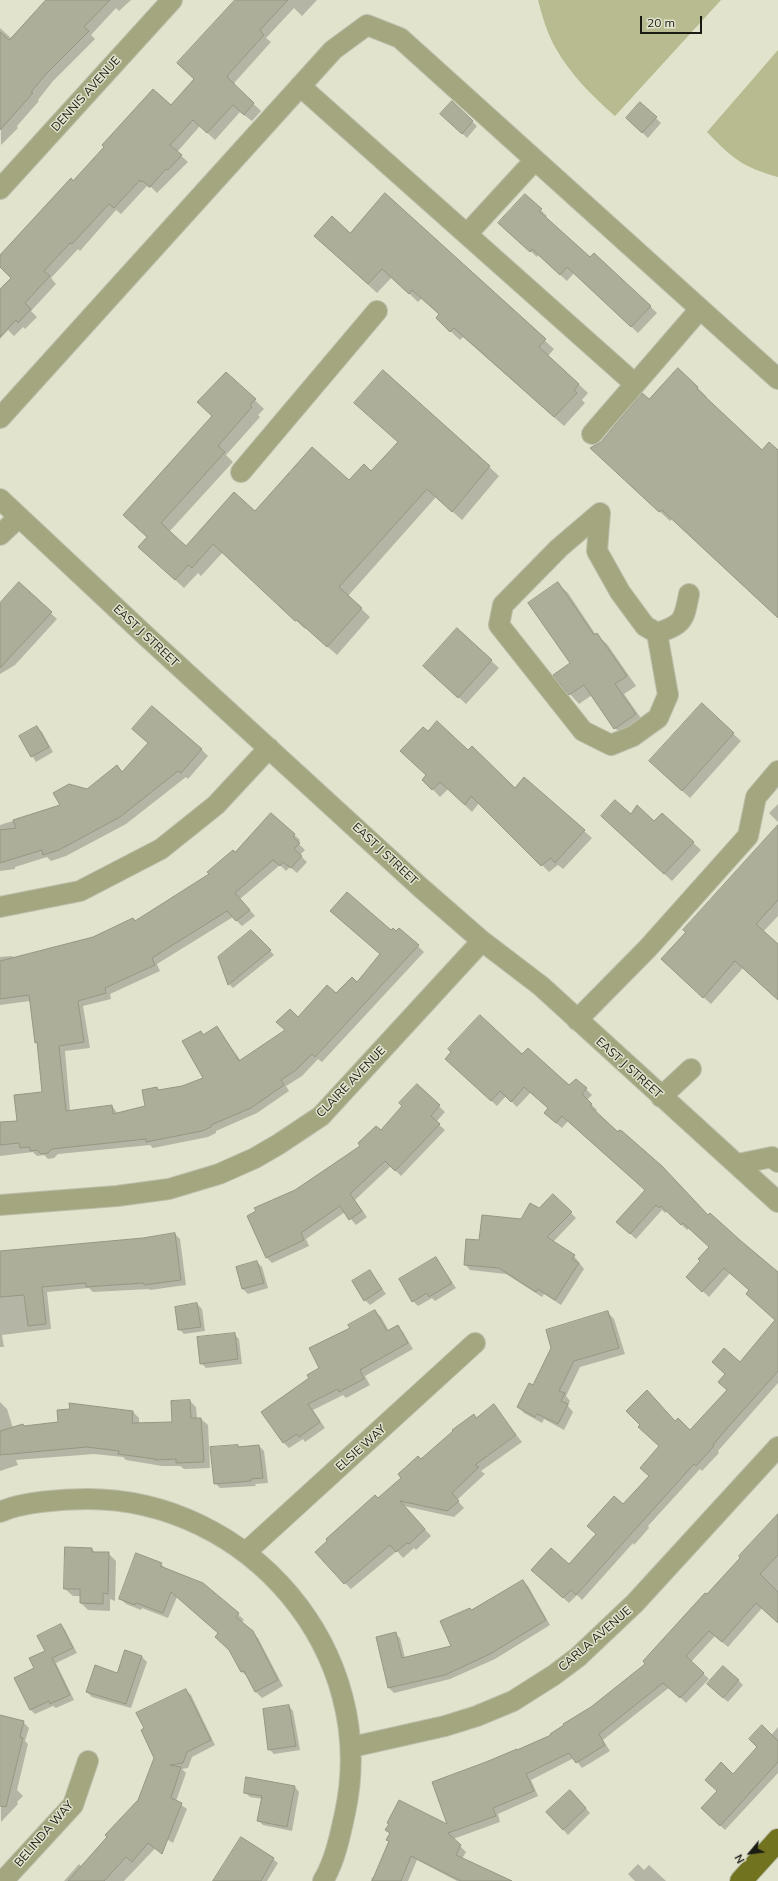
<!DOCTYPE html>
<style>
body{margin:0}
#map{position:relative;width:778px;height:1881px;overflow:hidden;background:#e1e3cd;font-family:Mulish,sans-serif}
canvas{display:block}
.north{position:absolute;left:730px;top:1833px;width:40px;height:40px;-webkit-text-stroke:3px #e1e3cd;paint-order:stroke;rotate:241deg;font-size:11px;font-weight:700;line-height:16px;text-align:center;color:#1a1b13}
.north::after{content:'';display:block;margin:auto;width:14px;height:18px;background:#1a1b13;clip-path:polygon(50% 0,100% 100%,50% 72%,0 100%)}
.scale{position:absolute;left:640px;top:16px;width:62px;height:18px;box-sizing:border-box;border:2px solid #1a1b13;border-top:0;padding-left:5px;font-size:12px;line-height:14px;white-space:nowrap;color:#1a1b13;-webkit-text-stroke:3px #e1e3cd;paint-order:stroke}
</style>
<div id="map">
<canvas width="778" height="1881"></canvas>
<div class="north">N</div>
<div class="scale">20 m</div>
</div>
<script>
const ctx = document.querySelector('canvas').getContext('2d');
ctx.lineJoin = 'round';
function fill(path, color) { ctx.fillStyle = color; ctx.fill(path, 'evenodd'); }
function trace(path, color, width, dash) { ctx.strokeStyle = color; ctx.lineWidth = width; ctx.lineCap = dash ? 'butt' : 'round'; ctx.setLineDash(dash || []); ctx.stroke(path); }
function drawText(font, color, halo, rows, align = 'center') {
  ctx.font = font + ' Mulish,sans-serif'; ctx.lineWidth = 3; ctx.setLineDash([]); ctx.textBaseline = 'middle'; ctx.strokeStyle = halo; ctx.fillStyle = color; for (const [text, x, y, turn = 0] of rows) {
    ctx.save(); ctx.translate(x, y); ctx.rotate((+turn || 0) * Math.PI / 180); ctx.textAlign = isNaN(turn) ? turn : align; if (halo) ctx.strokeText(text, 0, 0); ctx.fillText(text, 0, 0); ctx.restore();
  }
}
fill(new Path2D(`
 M538,0H721L615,116C592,96 570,74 555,47C547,33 542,15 538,0Z
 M778,50V177C742,167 732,158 707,132Z`), '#b8bb8f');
fill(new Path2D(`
 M48,0H131L119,11L116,8L91,35L95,39L53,81L38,100L39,101L17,126L18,128L1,145L0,28L12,39Z
 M237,0H317L302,16L294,8L266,38L271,42L235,82L234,85L261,111L252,121L240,112L215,140L200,126L177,152L188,162L157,193L151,187L149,188L147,186L121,214L116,210L80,251L78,249L51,278L56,284L31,311L37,317L25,329L23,327L14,336L8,330L0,339V291L12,278L0,266V257L74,182L171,106L195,79Z
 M452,103L477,126L467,138L446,118Z
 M640,103L661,123L648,138L627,118Z
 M385,195L554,349L548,356L588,393L582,400L585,403L564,426L463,337L460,340L446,327L440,315L422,298L418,302L392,277L377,293L325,245L350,234Z
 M525,195L547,216L545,218L590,259L624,281L657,313L638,333L574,273L567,281L538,255L537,257L506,229Z
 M384,371L499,476L462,520L436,497L348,596L370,617L337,655L306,628L305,629L223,552L201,576L198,573L184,588L148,555V537L124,515L255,400L264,409L258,415L260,417L226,455L233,462L169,532L186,547L255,512L349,482L371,473L399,442Z
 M698,388L707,397L706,399L763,451L778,452V618L672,519L670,521L602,458L601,442L649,400Z
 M19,584L57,619L15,665L0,674V605Z
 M558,584L568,593L596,635L607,644L636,686L624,694L645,724L625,738L615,728L592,695L579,704L570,694L571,664Z
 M457,629L499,668L466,704L432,673Z
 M702,705L741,741L690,798L650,761Z
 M37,727L42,732L53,752L36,762L20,737Z
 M428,733L468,751L515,789L524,778L592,838L563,869L558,865L549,872L479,803L472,812L448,789L440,797L423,779L427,775Z
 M201,749L208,756L188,779L186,777L126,824L66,856L51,861L47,857L15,867V869L0,871V825L61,806L87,791L117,766L123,773Z
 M778,804V822L769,813Z
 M271,814L300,840L298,843L305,850L300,855L307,862L297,873L290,867L286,871L280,865L240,899L255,916L242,926L233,917L157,964L160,971L110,994L111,999L83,1006L90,1048L65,1051L70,1111L112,1106L118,1114L146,1107L156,1088L160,1091L183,1087L204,1078L201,1032L204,1035L217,1027L241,1061L286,1030L298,1018L357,983L381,955L391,931L418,946L424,952L322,1062L318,1059L302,1076L286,1086L289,1091L257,1113L216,1131V1133L208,1137L153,1148L150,1145L58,1154L54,1158L48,1159L44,1155L37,1156L33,1152L0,1156V1123L18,1122L43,1093L38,1044L30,1001L0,1005V957L12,956L14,958L93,938L135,921L211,875L236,854Z
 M662,814L701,850L672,881L610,824L631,815L654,822Z
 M778,826V916L763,932L778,945V999L743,968L711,1004L670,967L687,933Z
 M251,931L274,955L233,988L229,984Z
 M522,1056L570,1087L586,1089L592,1095L587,1100L597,1110L595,1112L708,1216L778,1275V1383L718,1451L719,1453L702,1471L700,1469L648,1526L649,1528L634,1545L633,1543L582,1600L577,1595L569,1603L532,1570L569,1565L650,1476L660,1447L676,1422L690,1431L728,1390L740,1363L776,1320L750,1291L730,1273L709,1297L693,1282L702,1261L710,1247L689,1228L687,1230L667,1211L665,1213L662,1210L636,1239L623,1227L646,1191L568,1121L562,1128L551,1119L549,1109L531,1092L517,1107L506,1096L497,1106L452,1064Z
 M417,1085L445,1112L436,1122L445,1130L401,1176L391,1166L355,1200L367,1217L356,1225L345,1212L306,1239L309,1246L272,1263L267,1258L295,1191L381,1132L403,1106Z
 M553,1195L576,1218L553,1242L574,1256L584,1269L561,1305L544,1294L542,1297L506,1274L470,1270L465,1264L480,1241L539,1209Z
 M175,1234L180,1239L186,1285L150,1290L149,1289L93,1292L89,1288L47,1292L51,1329L2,1335L4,1347H0V1253L143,1239Z
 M436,1259L456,1288L435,1301L432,1298L418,1306L413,1301Z
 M257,1262L262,1267L268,1288L248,1294L243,1289L237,1268Z
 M370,1271L386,1294L370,1305L365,1300Z
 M197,1304L202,1309L205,1331L184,1334L179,1329Z
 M375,1311L381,1317L389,1331L397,1326L403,1332L413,1349L365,1376L370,1385L346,1398L343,1395L313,1410L325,1428L305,1442L303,1439L289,1448L283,1442L311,1379L321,1369L351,1328Z
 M607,1312L614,1319L625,1354L580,1367L566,1396L570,1401L568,1406L573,1412L564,1430L544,1419L542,1423L524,1413L518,1407L533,1386Z
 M234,1334L239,1339L242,1364L206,1368L201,1363Z
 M190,1401L196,1407L197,1419H201L208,1425L210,1468L184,1469L180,1466H162L126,1460L123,1457L94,1454L16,1460L18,1465L0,1471V1402L7,1409L13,1428L133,1412L139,1418V1424L173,1423Z
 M493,1406L522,1442L481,1471L485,1474L457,1500L464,1508L454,1517L404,1506L431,1536L416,1550L414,1548L403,1558L397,1551L351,1589L345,1583L378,1500L421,1461Z
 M259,1446L264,1451L268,1483L255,1484L256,1486L220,1488L215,1483L211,1448Z
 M778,1515V1622L763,1607L728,1647L715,1636L691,1662L709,1679L686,1703L670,1687L603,1740L610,1751L582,1768L574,1758L531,1780L538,1796L498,1814L500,1822L453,1839L466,1852L462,1859L498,1881H457L417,1860L408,1881H371L372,1877L374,1878L390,1842L388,1840L391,1834L387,1830L449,1826L518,1751L552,1736L592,1708L647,1664Z
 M92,1549L96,1553H108L116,1561L115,1601L110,1599V1611L88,1610L81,1603V1596H73L65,1589Z
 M137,1554L161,1564L167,1570L238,1614L244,1620L241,1623L258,1638L283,1686L262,1698L256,1692L248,1677L242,1672L219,1633L177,1597L168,1618L142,1608L141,1610L126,1604L120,1598Z
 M523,1581L528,1586L550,1625L495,1659L450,1679L394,1693L389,1688L395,1634L400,1638L405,1658L453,1647L471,1611Z
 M61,1625L65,1630L77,1653L56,1663L74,1700L56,1708L53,1706L35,1714L30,1709L35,1668Z
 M126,1651L142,1657L147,1662L131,1708L92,1697L87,1692L118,1674Z
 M738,1680L743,1685L728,1702L713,1689Z
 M186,1690L191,1695L215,1745L192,1757L188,1768L182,1769L186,1773L176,1801L187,1809L173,1843L165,1838L124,1881H64L79,1864L82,1867L138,1800Z
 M289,1706L293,1711L300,1750L274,1754L269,1749Z
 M0,1716L23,1722L29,1728L25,1741L28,1744L17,1790L23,1796L17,1802L18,1804L1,1822Z
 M778,1727V1773L725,1830L707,1813Z
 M295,1787L299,1792L292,1831L263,1825L258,1820L263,1799L250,1797L245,1792Z
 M575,1796L590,1813L568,1835L548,1813Z
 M273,1859L278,1863L267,1881H233Z
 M638,1864L644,1870L649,1865L666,1881H635L628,1874Z`), '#0003');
const building = new Path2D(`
 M46,0H110L84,27L89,31L46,74L31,92L33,93L0,130V32L9,40Z
 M235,0H288L260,30L264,35L228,75L227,77L254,103L244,115L233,105L207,133L193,120L170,145L182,155L168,170L166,169L150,187L143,181L141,182L140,180L114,208L109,204L72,244L70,243L44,271L50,276L25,303L31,309L18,323L16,320L0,337V289L11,278L0,267V255L71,178L73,181L104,147L102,145L153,89L171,105L194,79L177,63Z
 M452,101L473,121L462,134L440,114Z
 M640,102L657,117L642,133L626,118Z
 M385,193L546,339L539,347L579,384L574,390L577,393L554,417L454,328L450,332L436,318L439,314L412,290L409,294L382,269L368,284L314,236L332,216L350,233Z
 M525,194L542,209L539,211L590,257L594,253L651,306L631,327L567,267L560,275L532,249L530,252L498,223Z
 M678,368L698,387L697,389L762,450L769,442L778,450V618L662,510L659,512L590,448L601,442L642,393L649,399Z
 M383,370L490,466L452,512L427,489L339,587L362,608L327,647L297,620L295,621L213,544L192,568L188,565L175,580L138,547L147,537L123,515L212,416L197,402L226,372L256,399L250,405L252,407L218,446L225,452L161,523L186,546L234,492L255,511L312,447L349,480L364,464L371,471L398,442L354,403Z
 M19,582L52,612L0,668V603Z
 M558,582L594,635L597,633L627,676L615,684L636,714L614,729L584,685L569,695L553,675L570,663L528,603Z
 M457,628L492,660L458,698L423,666Z
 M702,703L734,733L682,791L649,761Z
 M152,706L202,749L181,773L178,771L120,817L59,850L43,855L42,850L0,863V830L16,828L13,820L60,805L53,793L69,784L87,789L117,765L122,772L148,743L132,729Z
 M437,721L468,750L472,746L515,788L524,777L585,830L555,863L551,858L541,866L471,796L465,805L440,782L432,790L422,780L426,775L400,751L423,727L428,731Z
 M37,726L49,747L31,757L19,736Z
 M615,800L631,814L637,805L654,821L662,813L694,842L664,874L601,816Z
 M271,813L295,834L293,837L300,843L294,849L302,856L291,868L283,862L280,866L273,860L235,893L250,910L236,921L227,911L152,958L155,965L105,988L106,993L78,1001L84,1042L59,1046L66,1111L112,1105L113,1114L145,1106L142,1090L157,1087L158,1090L182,1086L203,1078L182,1041L201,1031L203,1035L217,1026L239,1061L285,1030L276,1022L290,1009L298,1017L327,985L336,993L352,977L357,982L380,954L330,911L347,892L391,930L393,928L396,931L399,928L419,945L315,1057L312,1054L296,1070L281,1080L284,1085L251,1108L211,1125V1127L202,1131L146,1142V1139L52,1149L48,1153L41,1154L37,1150L30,1151V1147L20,1148L19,1143L0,1145V1122L17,1121L14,1095L42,1092L37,1042L35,1043L29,995L0,999V961L93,937L133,918L135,921L209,874L207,872L233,850L235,852Z
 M778,825V900L756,924L778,944V1000L735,961L703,998L661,959L686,932L683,930Z
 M251,930L271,950L228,985L218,957Z
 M480,1015L522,1054L528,1048L569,1085L576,1079L587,1088L582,1094L592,1104L590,1106L618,1132L619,1130L622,1131L662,1166L708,1215L710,1213L741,1241L778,1272V1371L723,1433L713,1445L714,1446L696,1466L694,1464L587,1583L576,1595L571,1590L563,1598L531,1570L551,1548L569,1564L596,1534L587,1526L614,1496L623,1504L649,1476L640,1468L659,1446L638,1427L640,1425L626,1411L647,1390L675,1421L678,1418L690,1430L727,1390L718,1382L725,1374L712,1362L724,1348L740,1362L775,1320L746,1294L749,1290L724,1268L702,1292L686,1277L700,1261L698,1259L709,1247L683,1223L681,1225L661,1206L659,1208L656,1205L630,1234L616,1222L645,1190L562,1116L556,1123L544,1113L548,1108L524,1087L511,1102L500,1091L491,1101L445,1059L451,1052L448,1049Z
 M417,1084L440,1105L431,1116L440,1124L395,1171L385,1161L350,1194L362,1211L349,1220L340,1206L301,1233L304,1240L266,1258L247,1216L256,1211L254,1208L295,1190L360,1146L358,1143L376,1126L381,1130L402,1106L399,1103Z
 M553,1194L572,1212L547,1237L575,1255L572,1259L579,1263L555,1300L538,1289L536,1292L499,1268L464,1265L466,1239L479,1240L482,1215L521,1219L530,1203L539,1208Z
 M175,1233L181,1280L144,1285L143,1283L86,1287V1283L42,1287L46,1324L28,1326L24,1295L0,1297V1251L143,1238Z
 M436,1257L452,1283L429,1297L427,1293L412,1302L399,1279Z
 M257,1261L264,1283L242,1289L236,1267Z
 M370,1270L382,1289L364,1301L352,1281Z
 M197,1303L201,1327L178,1330L175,1307Z
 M375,1310L387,1331L398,1325L408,1343L360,1370L364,1379L339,1392L338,1389L308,1404L320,1422L299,1437L297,1434L283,1443L261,1412L309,1378L307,1375L319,1368L309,1348L350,1328L348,1325Z
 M608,1311L619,1348L574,1361L559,1391L565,1393L561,1401L568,1404L558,1424L537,1414L535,1417L517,1407L529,1383L533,1385L551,1348L546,1330Z
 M235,1333L238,1359L200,1364L197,1337Z
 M190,1400L191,1418H201L204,1462L176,1463V1459L155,1460V1459L118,1454L119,1451L87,1447L0,1455V1431L23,1424L24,1426L58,1422L57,1410L70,1409L69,1403L133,1411L132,1423L172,1422L171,1401Z
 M494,1404L516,1435L475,1465L479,1467L452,1493L459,1501L447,1511L400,1501L425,1529L409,1544L407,1543L396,1552L390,1545L344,1584L315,1552L327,1541L326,1539L375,1495L378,1498L401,1478L398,1474L418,1456L421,1459L453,1431L452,1430L474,1414L476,1418Z
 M238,1445V1447L259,1445L263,1478L251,1479V1481L214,1484L210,1447Z
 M778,1514V1555L760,1574L778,1592V1623L756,1603L722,1642L709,1631L686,1656L704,1673L680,1698L663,1683L599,1734L605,1745L576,1763L569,1753L526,1774L534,1791L493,1808L496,1816L448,1833L461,1845L456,1855L512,1881H461L411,1856L401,1881H372L389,1841L386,1840L390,1833L385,1830L389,1824L387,1823L399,1800L447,1824L432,1782L486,1762L517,1749V1750L551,1735L550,1734L564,1725L563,1724L591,1707L645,1664L643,1661L705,1593L707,1594L740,1558L739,1556Z
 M65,1547L92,1548V1552H109L108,1594L103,1593V1604L80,1603V1589H64Z
 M136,1553L162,1563L160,1566L203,1583L239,1613L236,1617L253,1631L278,1680L255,1692L244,1671L241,1672L229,1650L215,1637L218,1633L171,1592L163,1613L136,1603L135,1605L119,1599Z
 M523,1580L546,1620L490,1654L445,1675L388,1688L376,1637L396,1632L402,1658L451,1646L440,1621L470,1608L471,1610Z
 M61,1624L73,1648L52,1658L70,1695L50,1704L49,1701L30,1710L14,1678L34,1668L29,1658L45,1651L37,1636Z
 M125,1650L142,1656L126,1704L86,1692L95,1665L117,1673Z
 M723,1666L739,1680L723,1698L707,1684Z
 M186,1689L211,1740L187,1752L183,1763L170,1765L181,1767L171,1798L182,1803L162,1854L148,1843L132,1862L126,1857L104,1881H68L107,1837L105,1835L138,1800L154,1758L141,1730L144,1728L136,1713Z
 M289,1705L296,1746L268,1750L263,1709Z
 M0,1715L24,1721L20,1737L23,1738L6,1807L0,1806Z
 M762,1725L778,1741V1762L720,1826L701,1808L717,1791L705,1780L721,1762L733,1774L757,1747L749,1739Z
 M246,1777L295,1786L287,1827L257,1821L262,1796L244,1793Z
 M570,1790L586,1808L563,1830L546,1812Z
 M241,1837L274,1858L261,1881H213Z`);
fill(building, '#adae9a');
trace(building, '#959782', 1);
const minor = new Path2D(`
 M300,86L635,384
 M0,189L172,0
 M467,234L535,160
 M0,418L333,50L367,25L400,38L778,379
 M592,434L700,309
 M241,472L377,311
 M0,499L146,636L420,887L482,941L541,986L778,1202
 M0,535L19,517
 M657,633L668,695L658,718L633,736L611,745L583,731L499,625L503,605L559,548L600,513L597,551L620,592L645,626L657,633C684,624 684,620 689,594
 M0,907L80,891L161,849L216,805L269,748
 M577,1020L648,948L748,836L756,797L778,771
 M661,1097L691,1069
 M738,1164L772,1157L778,1162
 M0,1205L117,1196L169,1189L219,1174L255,1158L279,1144L321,1116L482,941
 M0,1512C21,1502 63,1499 87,1499C249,1499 380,1651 345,1813C340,1836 335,1861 323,1881
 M246,1552L475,1343
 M352,1747L445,1726L477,1716L513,1701L554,1675L578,1657L635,1603L778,1447
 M3,1881L73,1805L88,1761`);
const major = new Path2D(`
 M741,1881L778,1840`);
trace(minor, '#bdbfac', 22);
trace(major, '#bdbfac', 24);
trace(minor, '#a3a67e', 20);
trace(major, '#71731f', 22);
drawText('12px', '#1a1b13', '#e1e3cd', [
 ["DENNIS AVENUE",86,94,-48],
 ["EAST J STREET",146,636,43],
 ["EAST J STREET",385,854,43],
 ["EAST J STREET",629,1068,42],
 ["CLAIRE AVENUE",351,1082,-46],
 ["ELSIE WAY",361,1448,-42],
 ["CARLA AVENUE",595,1639,-41],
 ["BELINDA WAY",44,1834,-49]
]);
</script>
